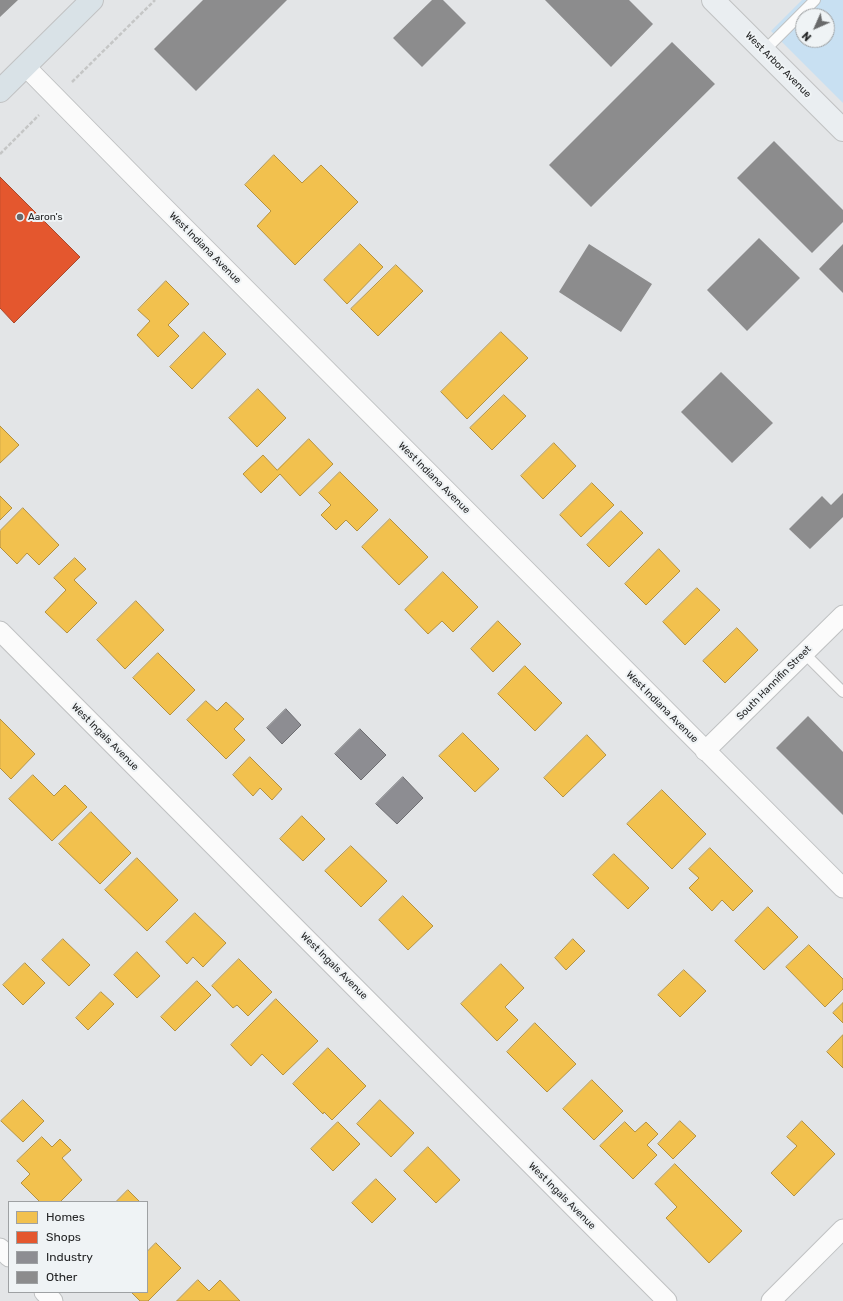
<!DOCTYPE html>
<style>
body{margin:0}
#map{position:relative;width:843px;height:1301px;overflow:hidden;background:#e3e5e7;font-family:Rubik,sans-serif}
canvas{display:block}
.legend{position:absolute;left:8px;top:1201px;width:140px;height:92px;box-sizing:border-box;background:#eff3f5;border:1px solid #9ea1a3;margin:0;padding:5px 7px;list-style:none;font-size:12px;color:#252627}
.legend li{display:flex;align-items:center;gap:8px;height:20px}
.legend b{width:20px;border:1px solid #9ea1a3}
.north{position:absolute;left:795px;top:8px;width:40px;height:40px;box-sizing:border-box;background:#eff3f5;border:1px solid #9ea1a3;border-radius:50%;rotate:225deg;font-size:11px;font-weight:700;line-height:16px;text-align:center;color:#252627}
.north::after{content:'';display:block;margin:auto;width:14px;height:18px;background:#68696a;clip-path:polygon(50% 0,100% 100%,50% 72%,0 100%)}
</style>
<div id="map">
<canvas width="843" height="1301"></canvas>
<ul class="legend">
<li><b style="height:11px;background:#f2c14e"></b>Homes</li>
<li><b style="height:11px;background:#e4572e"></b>Shops</li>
<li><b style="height:11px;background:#8d8d92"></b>Industry</li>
<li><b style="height:11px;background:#8c8c8d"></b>Other</li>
</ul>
<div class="north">N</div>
</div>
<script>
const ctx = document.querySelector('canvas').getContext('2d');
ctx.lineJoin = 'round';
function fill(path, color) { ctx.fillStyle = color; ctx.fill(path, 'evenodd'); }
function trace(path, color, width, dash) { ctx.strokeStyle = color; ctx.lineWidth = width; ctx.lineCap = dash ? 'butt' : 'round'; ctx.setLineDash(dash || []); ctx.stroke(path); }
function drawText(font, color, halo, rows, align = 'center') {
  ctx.font = font + ' Rubik,sans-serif'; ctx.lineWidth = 4; ctx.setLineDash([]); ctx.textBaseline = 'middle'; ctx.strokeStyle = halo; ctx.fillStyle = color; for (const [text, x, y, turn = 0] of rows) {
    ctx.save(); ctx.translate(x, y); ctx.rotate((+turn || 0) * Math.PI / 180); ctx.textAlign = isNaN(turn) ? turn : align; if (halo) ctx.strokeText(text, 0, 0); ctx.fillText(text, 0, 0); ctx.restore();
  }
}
fill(new Path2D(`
 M802,0H843V103L771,31ZM803,16H827V40H803Z`), '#c8e0f2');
const homes = new Path2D(`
 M274,155L302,183L321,165L358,202L295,265L257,226L271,211L245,185Z
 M360,244L383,267L347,304L324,280Z
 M396,265L423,291L378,336L351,309Z
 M166,281L189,304L168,325L179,336L158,357L137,335L150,321L138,310Z
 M204,332L226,354L192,389L170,367Z
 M501,332L528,358L467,419L441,392Z
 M258,389L286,418L257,447L229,418Z
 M504,395L526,416L492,450L470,428Z
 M0,426L19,445L0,463Z
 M309,439L333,464L300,496L280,474L261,493L243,474L263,455L277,470Z
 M554,443L576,466L543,499L521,476Z
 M340,472L378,510L357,531L346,520L336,530L321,515L331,505L319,493Z
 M592,483L614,505L581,537L560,515Z
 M0,496L12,508L0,520Z
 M23,508L59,545L39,565L27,553L17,564L0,547V531Z
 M621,511L643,533L609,567L587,545Z
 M390,519L428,557L399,585L362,547Z
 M659,549L680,571L646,605L625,584Z
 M75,558L86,569L74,580L97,603L67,633L45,612L66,590L54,578Z
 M443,572L478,607L453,632L442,621L428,634L405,610Z
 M697,588L720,610L685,645L663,622Z
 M136,601L164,630L125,669L97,640Z
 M498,621L521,644L493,672L471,649Z
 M737,628L758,650L725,683L703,661Z
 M158,653L195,690L170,715L133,678Z
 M525,666L562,703L535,731L498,694Z
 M206,701L217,711L226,702L244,719L234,729L245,740L226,759L187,720Z
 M0,719L35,754L11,779L0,768Z
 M463,733L499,769L475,792L439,756Z
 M587,735L606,755L563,797L544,778Z
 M250,757L282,789L272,800L260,788L253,796L233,775Z
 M33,775L54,796L65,785L87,807L52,841L9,799Z
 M662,790L706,834L672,869L627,824Z
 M91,812L131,853L100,884L59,844Z
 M302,816L325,839L303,861L280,839Z
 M351,846L387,881L361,907L325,871Z
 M710,848L753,891L733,911L722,900L712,911L689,888L699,878L689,869Z
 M614,854L649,888L628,909L593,875Z
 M137,858L178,900L147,931L105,890Z
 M403,896L433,926L408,950L379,920Z
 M768,907L798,937L764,970L735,941Z
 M195,913L226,943L203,967L193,957L187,964L166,942Z
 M63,939L90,965L69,986L42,960Z
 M573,939L585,951L566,970L555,958Z
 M809,945L843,979V989L825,1007L786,967Z
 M137,952L160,976L137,998L114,975Z
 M239,959L272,992L248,1016L237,1005L233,1008L212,986Z
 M25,963L45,983L23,1005L3,985Z
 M501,964L524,988L505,1007L518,1020L497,1041L461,1004Z
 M684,970L706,991L680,1017L658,995Z
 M197,981L211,995L175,1031L161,1017Z
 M101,992L114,1004L88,1030L76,1018Z
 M276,999L318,1041L283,1075L262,1054L251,1066L231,1045Z
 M843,1003V1023L833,1013Z
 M535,1023L576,1064L547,1092L507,1052Z
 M843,1035V1068L827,1052Z
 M328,1048L366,1086L332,1120L324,1112L323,1114L293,1084Z
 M592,1080L623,1111L594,1140L563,1109Z
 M23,1100L44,1121L23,1142L1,1121Z
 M380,1100L414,1133L391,1157L357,1124Z
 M680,1121L696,1136L673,1159L658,1144Z
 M802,1121L835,1154L794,1196L771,1173L797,1146L787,1137Z
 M338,1122L360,1144L333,1171L311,1149Z
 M625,1122L635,1132L646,1122L658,1134L647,1145L657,1155L633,1179L600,1146Z
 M42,1137L52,1147L60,1139L71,1150L62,1158L82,1180L60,1202H40L21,1183L30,1174L17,1161Z
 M428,1147L460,1180L436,1203L404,1171Z
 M675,1164L742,1231L709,1263L666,1218L677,1207L655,1184Z
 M376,1179L396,1199L372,1223L352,1203Z
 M128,1190L140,1202H116Z
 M156,1243L181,1268L148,1301H140L131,1292H147V1252Z
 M198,1280L209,1291L220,1280L240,1301H177Z`);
fill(homes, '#f2c14e');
trace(homes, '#b49242', 1);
const shops = new Path2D(`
 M0,177L80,257L14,323L0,308Z`);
fill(shops, '#e4572e');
trace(shops, '#ab482c', 1);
const industry = new Path2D(`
 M286,709L301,725L282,744L267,728Z
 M360,729L386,755L361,780L335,754Z
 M403,777L423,798L397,824L376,804Z`);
fill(industry, '#8d8d92');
trace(industry, '#6e6e72', 1);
fill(new Path2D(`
 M0,0H18L0,17Z
 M203,0H287L196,91L154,49Z
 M432,0H443L466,23L422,67L393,38Z
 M545,0H629L653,24L611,67Z
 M672,42L715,84L591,207L549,165Z
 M774,141L843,210V222L812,253L737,178Z
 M759,238L800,278L747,331L707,290Z
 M589,244L652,284L621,332L559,292Z
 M843,244V293L819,269Z
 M721,372L773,423L732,463L681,412Z
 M843,493V517L810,549L789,529L822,496L831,505Z
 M808,716L843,752V815L776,748Z`), '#8c8c8d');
const service = new Path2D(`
 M764,51L815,0
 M804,653L843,692`);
const minor = new Path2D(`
 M25,66L154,197L843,888
 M0,631L667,1301
 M705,751L843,615
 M0,1248L9,1257
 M44,1292L53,1301
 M771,1301L843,1229`);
const secondary = new Path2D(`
 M713,0L843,130`);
const primary = new Path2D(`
 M0,91L92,0`);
trace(service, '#bfc1c2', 12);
trace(minor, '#bfc1c2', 21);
trace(secondary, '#bfc1c2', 24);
trace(primary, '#c1c2c3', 24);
trace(new Path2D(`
 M72,82L155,0
 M0,154L39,115`), '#c5c6c6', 2.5, [4, 2]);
trace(service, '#fbfbfb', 10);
trace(minor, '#fbfbfb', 19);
trace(secondary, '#eaeef1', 22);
trace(primary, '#d9e2e7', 22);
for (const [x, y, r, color] of [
 [20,217,4,"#68696a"]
]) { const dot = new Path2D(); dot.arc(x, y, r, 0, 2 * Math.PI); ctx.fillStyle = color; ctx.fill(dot); trace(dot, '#eff3f5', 1.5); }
drawText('10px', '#252627', '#eff3f5', [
 ["West Arbor Avenue",778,65,45],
 ["West Indiana Avenue",205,248,45],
 ["West Indiana Avenue",434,478,45],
 ["South Hannifin Street",774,683,-45],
 ["West Indiana Avenue",662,707,45],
 ["West Ingals Avenue",105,737,45],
 ["West Ingals Avenue",334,966,45],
 ["West Ingals Avenue",562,1196,45]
]);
drawText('10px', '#252627', '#eff3f5', [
 ["Aaron's",28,217]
], 'left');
</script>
